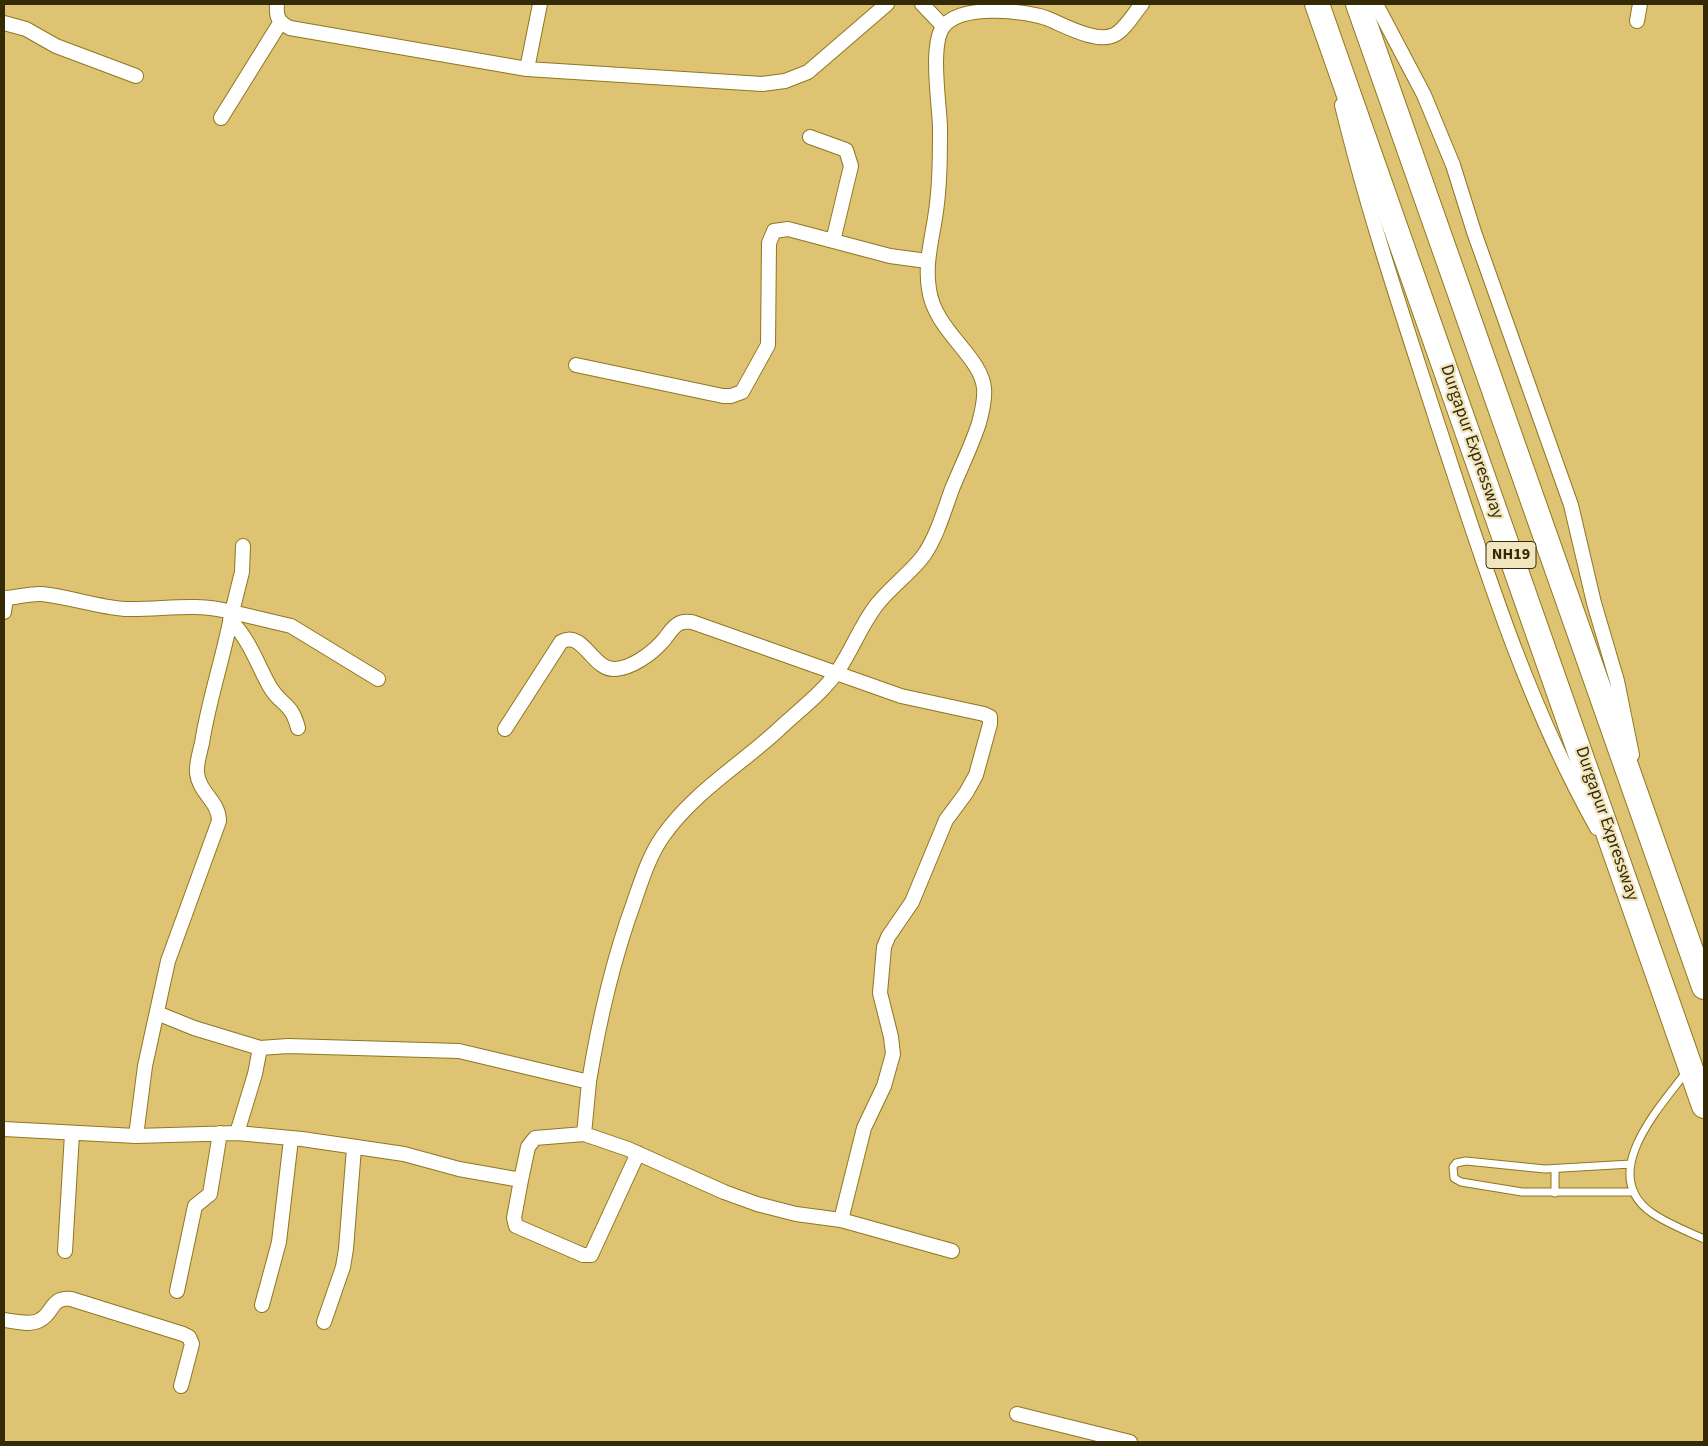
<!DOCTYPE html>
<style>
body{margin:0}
#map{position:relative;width:1708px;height:1446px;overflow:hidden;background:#ddc372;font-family:"Source Sans 3",sans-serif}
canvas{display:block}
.frame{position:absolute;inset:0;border:5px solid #342a06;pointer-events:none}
</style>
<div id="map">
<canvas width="1708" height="1446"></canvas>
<div class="frame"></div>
</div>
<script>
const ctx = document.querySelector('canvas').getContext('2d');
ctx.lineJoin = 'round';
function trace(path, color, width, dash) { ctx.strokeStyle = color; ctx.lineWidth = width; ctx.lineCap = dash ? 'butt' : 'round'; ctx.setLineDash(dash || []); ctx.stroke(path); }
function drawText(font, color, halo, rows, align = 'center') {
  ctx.font = font + ' "Source Sans 3",sans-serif'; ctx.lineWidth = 4.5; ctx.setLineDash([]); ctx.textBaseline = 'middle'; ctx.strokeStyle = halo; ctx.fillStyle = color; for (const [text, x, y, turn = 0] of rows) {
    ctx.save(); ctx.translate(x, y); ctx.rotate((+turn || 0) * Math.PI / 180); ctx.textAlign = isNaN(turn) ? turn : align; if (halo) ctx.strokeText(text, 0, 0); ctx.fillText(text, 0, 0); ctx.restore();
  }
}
const service = new Path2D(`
 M1687,1071C1661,1106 1596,1174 1652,1213C1668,1224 1687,1231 1704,1239
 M1631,1164L1545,1169L1466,1161L1456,1163L1453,1167L1454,1178L1461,1182L1522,1192H1634
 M1555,1169V1193`);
const minor = new Path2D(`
 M277,4C276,17 278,22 290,28L527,69L762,84L785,81L808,72L887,4
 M922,4L943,26
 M1376,4L1424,95L1453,165L1474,232L1571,505L1594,603L1617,681L1632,755
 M1637,21L1640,4
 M4,23L26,29L56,46L136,76
 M527,69L540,4
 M1342,105C1368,213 1403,316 1437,422C1483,561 1525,700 1597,828
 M221,118L280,23
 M810,137L846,150L851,166L833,241
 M576,365L723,396H731L742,392L768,345L769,243L774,231L788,229L890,256L927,261
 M243,546L242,572L232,612L291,626L378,679
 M4,598C17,598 29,593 42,594C70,597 97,607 125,609C164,610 193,602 232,612C224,656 209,698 202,743C200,752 196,764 197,773C199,793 219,801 219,821L168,961L145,1066L136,1136
 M4,612L6,598
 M230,620C250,640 257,664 270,687C281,706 291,701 298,728
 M505,729L561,642C583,629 593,671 615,669C632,668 651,654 662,642C668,636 672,626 680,623C684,621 688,622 692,622L901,696L984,714L990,717V724L976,775L966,793L946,820L912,902L888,937L884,947L880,993L891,1037L893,1054L884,1086L864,1128L841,1220
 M157,1013L194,1028L260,1048L288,1046L459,1051L589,1082C599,1020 613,960 634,902C642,879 649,856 663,836C693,793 740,765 778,730C798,711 824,692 839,669C852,649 861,626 875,607C889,588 910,574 924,555C937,536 944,511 952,489C961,467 972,445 979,423C982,412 985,398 984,388C981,356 934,330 929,289C925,265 931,243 935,218C940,188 940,156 940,126C939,102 930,45 943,27C960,4 1022,10 1046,18C1062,24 1096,44 1114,35C1125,30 1134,13 1142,4
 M589,1082L584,1134L628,1149L724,1192L757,1204L796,1214L841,1220L952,1251
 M4,1129L136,1136L237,1133L302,1139L404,1154L459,1169L521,1180L528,1147L535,1138L584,1134
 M237,1133L255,1074L260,1048
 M521,1180L514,1218L516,1226L583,1255H591L638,1153
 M65,1251L72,1134
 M177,1291L195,1206L210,1194L220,1133
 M262,1305L279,1242L291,1139
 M4,1320C14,1321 30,1326 40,1320C54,1313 50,1297 71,1299L183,1334L189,1337L192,1344L181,1386
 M324,1322L343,1267L346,1249L354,1148
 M1017,1414L1130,1442`);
const trunk = new Path2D(`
 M1317,4L1704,1106
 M1358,4L1704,987`);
trace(service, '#907721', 9);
trace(minor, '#907721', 16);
trace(trunk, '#907721', 26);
trace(service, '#fff', 7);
trace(minor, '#fff', 14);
trace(trunk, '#fff', 24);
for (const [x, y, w] of [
 [1511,555,50]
]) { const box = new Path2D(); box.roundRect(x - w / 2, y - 13.5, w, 27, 4); ctx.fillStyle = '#f1e5be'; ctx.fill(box); trace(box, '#342a06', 1); }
drawText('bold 16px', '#342a06', null, [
 ["NH19",1511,555]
]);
drawText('18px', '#342a06', '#f1e5be', [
 ["Durgapur Expressway",1471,442,71],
 ["Durgapur Expressway",1606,824,71]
]);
</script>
